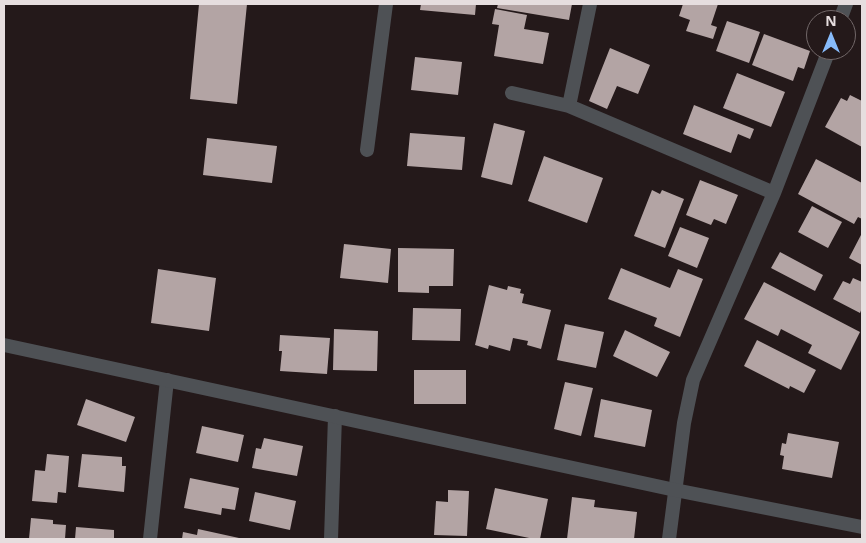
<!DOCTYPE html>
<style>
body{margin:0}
#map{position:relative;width:866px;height:543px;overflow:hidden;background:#24191a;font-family:"Open Sans",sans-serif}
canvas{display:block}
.frame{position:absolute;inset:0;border:5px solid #e6dedf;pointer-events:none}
.north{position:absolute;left:806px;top:10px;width:50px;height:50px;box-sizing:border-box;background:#24191a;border:1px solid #726869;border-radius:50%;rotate:0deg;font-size:14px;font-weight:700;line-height:20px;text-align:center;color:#e6dedf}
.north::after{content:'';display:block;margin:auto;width:18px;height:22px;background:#87bbfb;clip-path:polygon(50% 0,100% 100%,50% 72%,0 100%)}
</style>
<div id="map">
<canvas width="866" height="543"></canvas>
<div class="frame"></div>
<div class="north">N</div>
</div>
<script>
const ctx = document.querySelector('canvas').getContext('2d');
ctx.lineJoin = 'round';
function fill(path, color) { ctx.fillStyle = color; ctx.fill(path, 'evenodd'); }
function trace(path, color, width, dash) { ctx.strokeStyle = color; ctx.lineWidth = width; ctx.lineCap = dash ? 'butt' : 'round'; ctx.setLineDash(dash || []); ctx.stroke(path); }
fill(new Path2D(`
 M199,4H247L237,104L190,99Z
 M421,4H476L475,15L420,10Z
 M498,4H572L569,20L497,8Z
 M683,4H718L711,25L717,27L713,39L686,31L690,20L679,16Z
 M495,9L527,15L524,29L549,33L543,64L494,56L499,25L492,24Z
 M727,21L760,32L749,63L716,51Z
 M764,34L810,51L804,69L798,67L793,81L752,65Z
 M610,48L650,65L638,94L617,86L607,109L589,101Z
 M415,57L462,62L458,95L411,90Z
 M737,73L785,92L771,127L723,108Z
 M850,95L862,101V147L825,127L841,98L847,101Z
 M694,105L754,129L750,139L738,134L731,153L683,134Z
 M494,123L525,131L512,185L481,177Z
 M410,133L465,137L462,170L407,166Z
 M207,138L277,146L272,183L203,175Z
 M544,156L603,178L587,223L528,201Z
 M816,159L862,183V219L858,217L854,224L798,194Z
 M700,180L738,195L726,224L714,219L711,225L686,215Z
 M652,190L660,194L662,190L684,199L665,248L634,236Z
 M812,206L842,222L828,248L798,232Z
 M680,227L709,238L697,268L668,256Z
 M862,233V265L849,258Z
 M344,244L391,249L388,283L340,278Z
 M398,248L454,249L453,286H429V293L398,292Z
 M780,252L823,275L815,291L771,268Z
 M621,268L670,288L678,269L703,279L680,337L654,326L657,318L608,299Z
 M158,269L216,278L209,331L151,323Z
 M853,278L862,282V308L860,313L833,299L843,281L850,284Z
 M764,282L860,332L841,370L808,353L812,345L781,329L778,336L744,319Z
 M489,285L507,290L508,286L521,289L520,293L524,294L522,303L551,310L541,349L527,345L528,341L513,338L510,351L489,345L488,349L475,345Z
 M413,308L461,309L460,341L412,340Z
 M565,324L604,332L596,368L557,360Z
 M334,329L378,331L377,371L333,370Z
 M625,330L670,352L657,377L613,356Z
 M280,335L330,338L327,374L280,371L282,351H279Z
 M757,340L816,370L804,393L790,386L789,389L744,366Z
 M414,370H466V404H414Z
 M565,382L593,388L581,436L554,429Z
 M86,399L135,417L126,442L77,425Z
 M601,399L652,410L645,447L594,437Z
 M202,426L244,435L238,462L196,453Z
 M788,433L839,442L832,478L782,469L784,456L780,455L782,443L786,444Z
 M264,438L303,446L297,476L252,468L256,448L261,449Z
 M47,454L69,456L66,493L58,492L57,503L32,501L35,470L45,471Z
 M82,454L122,457V466H126L124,492L78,487Z
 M190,478L239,488L235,510L222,508L221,515L184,508Z
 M495,488L548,499L540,539H534L486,529Z
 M448,490L469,491L467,536L434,535L436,501L448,502Z
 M255,492L296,501L290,530L249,521Z
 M572,497L595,500L594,507L637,512L634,539H567Z
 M31,518L53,520V524L66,525L65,539H29Z
 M76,527L114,530V539H75Z
 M198,529L239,538V539H182L183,532L197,535Z`), '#b3a4a4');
trace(new Path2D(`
 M840,20L846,4
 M512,93L569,106L774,193
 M569,106L590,4
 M367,150L386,4
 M150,539L167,380
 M331,539L335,416
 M669,539L684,423L693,380L774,193L829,50`), '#4e5155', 14);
trace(new Path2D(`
 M4,345L675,490L862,527`), '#4e5155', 14);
</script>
